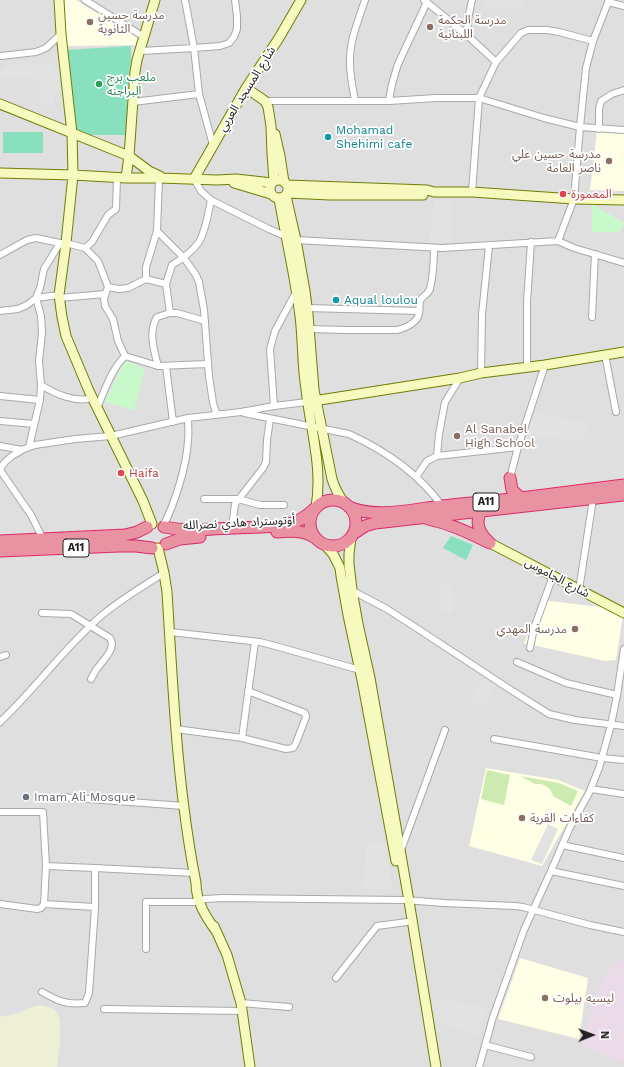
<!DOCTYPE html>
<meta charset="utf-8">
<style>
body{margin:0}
#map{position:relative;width:624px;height:1067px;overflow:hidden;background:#f2efe9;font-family:"Work Sans",sans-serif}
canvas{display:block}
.north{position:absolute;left:572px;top:1015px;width:40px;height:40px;-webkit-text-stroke:3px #fff;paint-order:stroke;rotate:89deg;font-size:11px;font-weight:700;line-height:16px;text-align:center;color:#222}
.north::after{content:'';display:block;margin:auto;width:14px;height:18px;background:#222;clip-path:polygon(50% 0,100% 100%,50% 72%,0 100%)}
</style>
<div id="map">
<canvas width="624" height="1067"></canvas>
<div class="north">N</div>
</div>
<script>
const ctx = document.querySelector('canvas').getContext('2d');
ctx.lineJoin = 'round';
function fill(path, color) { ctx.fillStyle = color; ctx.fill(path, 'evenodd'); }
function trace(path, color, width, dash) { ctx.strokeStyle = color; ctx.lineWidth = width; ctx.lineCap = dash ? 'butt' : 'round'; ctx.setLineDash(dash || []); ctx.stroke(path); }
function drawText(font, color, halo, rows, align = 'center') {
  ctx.font = font + ' "Work Sans","Noto Sans Arabic",sans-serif'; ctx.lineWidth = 3.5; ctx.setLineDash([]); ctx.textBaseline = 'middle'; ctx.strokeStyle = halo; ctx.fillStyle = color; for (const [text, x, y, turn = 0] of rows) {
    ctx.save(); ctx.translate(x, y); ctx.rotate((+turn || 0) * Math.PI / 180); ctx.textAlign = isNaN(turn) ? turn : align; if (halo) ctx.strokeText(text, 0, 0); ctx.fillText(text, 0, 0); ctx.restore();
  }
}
fill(new Path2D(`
 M0,0H624V1067H57L58,1057L29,1008L20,1013L8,1016L0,1017Z`), '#e0dfdf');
fill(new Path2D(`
 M624,961V1063L580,1046L604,975L617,963Z`), '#ebdbe8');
fill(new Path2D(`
 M64,0H76L138,37L135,45L67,46Z
 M597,131L624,133V191L590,190Z
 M541,600L609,608L623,615L616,660L605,661L524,643Z
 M486,768L558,780L585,791L542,866L469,846Z
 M520,958L588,978L579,1039L498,1019Z`), '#ffffe5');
fill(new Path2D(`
 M41,1005L54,1009L60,1019V1045L57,1067H0V1017L8,1016L20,1013L29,1008Z`), '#eef0d5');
fill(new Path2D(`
 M487,770L510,775L504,805L481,799Z
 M520,776L559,783L578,791L571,806L553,796L550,789L544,785L540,784H535Z`), '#cdebb0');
fill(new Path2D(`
 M592,204L624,223L620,232H592Z
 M125,360L145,369L134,410L105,402Z`), '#c8facc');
fill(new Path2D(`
 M131,46V60L129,73L127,135H76L65,50Z
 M3,132H43V153H3Z
 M451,536L473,545L466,560L443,548Z`), '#88e0be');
fill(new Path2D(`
 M487,0H524L523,7H485Z
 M10,64H53L54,68L57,69L60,94L54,95L53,104L39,105L40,79L1,77L2,70L6,66Z
 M434,200L451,201V243H430Z
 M533,412L588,424L584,441L526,436Z
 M452,582L453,614L439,608L440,583Z
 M483,679L494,685L485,707L470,701Z
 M548,824L558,829L542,864L531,860Z
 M384,842L392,889L363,890L367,843Z
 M429,1000L452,1001L487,1008L479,1035L434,1022Z`), '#e2e2e2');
const street = new Path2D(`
 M85,0L144,37
 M185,0L194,48L199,94L213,145
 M424,0L467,35L496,62
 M608,2L624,6
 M467,35L468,19L472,0
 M141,51L194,48L220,46L229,43L234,37L237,29V16L235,0
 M1,56L36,52L46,48L61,34
 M265,101H389L436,98H479L544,118L580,127L624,130
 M355,101C353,89 350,76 350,64C349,42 358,21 365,0
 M389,101L392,84L398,64L427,2
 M133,102L199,94
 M599,129V109L601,101L612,94L624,90
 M194,179L201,191L211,200L269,229L287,237L296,240L442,248L558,241L574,248L624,263
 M472,192L479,98L496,62L521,33L528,30H547L559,32L593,41
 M157,231L184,258L196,275L199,282L204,310L209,376L213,403L217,415
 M558,241L574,199L580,127L586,68L593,41L609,0
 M85,248L92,242L108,215L116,209L117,177
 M0,255L27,240L36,238L60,243
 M146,279V267L157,231L159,178
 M166,284L172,265C182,259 192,252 199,242C206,230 208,214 211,200
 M108,287L119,289L128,288L146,279L166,284L170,313L157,317C148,332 154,350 158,366
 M59,298L105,294
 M307,308L419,311
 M0,311L18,309L27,305L36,298L59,295
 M170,313H177L205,321
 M592,317L594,274L595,254
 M309,329L345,330H397C405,328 416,324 419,314C420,310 419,305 420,301C422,296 428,295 430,289C433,276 434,261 434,248
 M605,355L616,412
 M166,366L173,422
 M527,367V302L531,242
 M481,373L482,314L489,246
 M41,385C55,394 76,403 92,398
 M0,396L40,400
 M274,406L270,349L275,331L296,292
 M97,408C105,390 111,370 125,356
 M244,413L349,434C384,450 419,474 442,506
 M0,421L34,424
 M0,446L22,450
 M29,447L40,400L41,385L39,361L42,333L41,316L36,298L40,288L44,269L60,243H66L85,248L98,261L100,266L108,287L104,298L105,306L113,319L118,341L125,356L158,366L207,364
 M437,456L439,434L445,402L460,378
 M0,469L5,462L12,456L24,449L35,445L75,439L111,436L188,418L241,412L274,406L307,402
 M0,470L31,515L43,539
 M416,477L427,461L437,456L518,447
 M510,478L518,447L545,365
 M204,499H238L260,505H284
 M163,526C175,504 187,464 188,440C189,433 188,425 188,418
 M232,528L235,504L263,468L266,462L267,440L270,419
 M351,590L387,609L415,627L514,692L549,714L575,720L624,726
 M579,590L593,499
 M42,613L71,614L110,638L112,643L111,649L107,656L96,670L91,679
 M170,632L260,642L279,647L360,670
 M530,648L534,628L553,576
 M0,657L6,655
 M517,662L566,683L617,695
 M0,722C36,688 64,648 101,616C120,600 143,586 164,573
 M176,729L242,738L286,749L293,748L296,743L306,717L305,713L248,691
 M242,738L255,642
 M494,739L602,758L624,760
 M591,789L624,794
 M61,797L184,806
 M0,812H43L46,866
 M562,845L624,858
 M401,850L445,730
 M551,871L624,886
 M0,904L37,909L41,908L44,904L46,866L95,868L194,873
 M44,904L95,907
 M146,949V902H194L205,899L222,898L404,900L444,903L515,906L523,907L590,925L624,932
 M336,978L377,926L407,922
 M42,992C58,1001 66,1005 85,1003L89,993L95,907V868
 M241,1003L289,1007
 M104,1009L242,1011
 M485,1045L531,1057
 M479,1067L493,1017L524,930L551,871L570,827L589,793L599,768L611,725L617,695L624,649`);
const secondary = new Path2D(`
 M59,0L61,34L72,133L73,175L66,243L59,295L62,317L66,336L89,391L143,501L152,524
 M246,88L265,101L268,107L271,126L272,153L274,181
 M0,104L129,156L149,171L160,176
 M275,134L280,156L284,182
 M0,173L73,175L126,178H159L217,180L236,179L272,183
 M126,178L129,156L135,72L137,60L155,0
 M194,179L246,88L279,38L301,0
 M270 189a9 9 0 1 1 18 0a9 9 0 1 1-18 0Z
 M234,183L271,194
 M287,185L427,190L434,192H472L574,199L624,200
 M287,193L330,195H423
 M286,196L296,240L305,291L308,314L314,390L332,479C335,489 339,496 345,504
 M279,199C286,238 295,276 300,316C303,340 302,365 306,389C310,428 323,467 316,507
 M307,402L460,378L481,373L545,365L624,352
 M351,538L349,554V564L352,590L358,624L370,678L409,901L436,1067
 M490,543L624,613
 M325,545L333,554L340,568L341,576L348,615L362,680L396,861
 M158,548L164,573L167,592C173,689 177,787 196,883C196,902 206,917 216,931
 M214,926L227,955L241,1003L250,1067`);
const highway = new Path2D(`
 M510,478L512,490L521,498
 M310 523a23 23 0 1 1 46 0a23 23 0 1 1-46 0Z
 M349,507C375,519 414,509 442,506C468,503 495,501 521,498C555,494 590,489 624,485
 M481,511C475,522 479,533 488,541
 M428,519C452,524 469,533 490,543
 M164,527C189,532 208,529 232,528C251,527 270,528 288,524C298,522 307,516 314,509
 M277,532C290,531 303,530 314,537
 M353,534L365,526L375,523L624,495
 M0,541L125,535L137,532L147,527
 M166,544L180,539L200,537
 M0,551L119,546H136L152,548`);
trace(street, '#a9a9a9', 8);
trace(secondary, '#707d05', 11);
trace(highway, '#dc2a67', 13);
trace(street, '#fff', 6);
trace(secondary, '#f7fabf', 9);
trace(highway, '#e892a2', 11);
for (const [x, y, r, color] of [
 [90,22,4,"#8d6e63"],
 [430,27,4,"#8d6e63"],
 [99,84,4,"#2e9e5b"],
 [328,137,4,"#0f9aa8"],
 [609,161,4,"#8d6e63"],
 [563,194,4,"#e0444e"],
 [336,300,4,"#0f9aa8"],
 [457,436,4,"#8d6e63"],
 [121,473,4,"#e0444e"],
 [575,629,4,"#8d6e63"],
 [26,797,4,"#6b7280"],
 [522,818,4,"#8d6e63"],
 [545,998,4,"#8d6e63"]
]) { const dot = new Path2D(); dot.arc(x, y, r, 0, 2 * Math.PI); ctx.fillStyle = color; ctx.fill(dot); trace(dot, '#fff', 1.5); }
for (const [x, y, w] of [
 [486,502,26],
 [76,548,26]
]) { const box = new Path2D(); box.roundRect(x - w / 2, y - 9, w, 18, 3); ctx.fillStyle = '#fff'; ctx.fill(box); trace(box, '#222', 1); }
drawText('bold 11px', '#222', null, [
 ["A11",486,502],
 ["A11",76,548]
]);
drawText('12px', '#785e54', '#fff', [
 ["مدرسة حسين",98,15],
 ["الثانوية",98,29],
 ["مدرسة الحكمة",438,20],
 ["اللبنانية",438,34],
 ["مدرسة حسين علي",601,154,"right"],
 ["ناصر العامة",601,168,"right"],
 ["Al Sanabel",465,429],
 ["High School",465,443],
 ["مدرسة المهدي",567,629,"right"],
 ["كفاءات القرية",530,818],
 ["ليسيه بيلوت",553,998]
], 'left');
drawText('12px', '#27864d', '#fff', [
 ["ملعب برج",107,77],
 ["البراجنه",107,91]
], 'left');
drawText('12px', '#222', '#fff', [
 ["شارع المسجد العربي",247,89,-58],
 ["أوتوستراد هادي نصرالله",239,523,-3],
 ["شارع الجاموس",557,578,28]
]);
drawText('12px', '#0d838f', '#fff', [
 ["Mohamad",336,130],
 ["Shehimi cafe",336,144],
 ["Aqual loulou",344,300]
], 'left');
drawText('12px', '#be3a42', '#fff', [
 ["المعمورة",571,194],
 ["Haifa",129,473]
], 'left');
drawText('12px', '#5b616d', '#fff', [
 ["Imam Ali Mosque",34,797]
], 'left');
</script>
